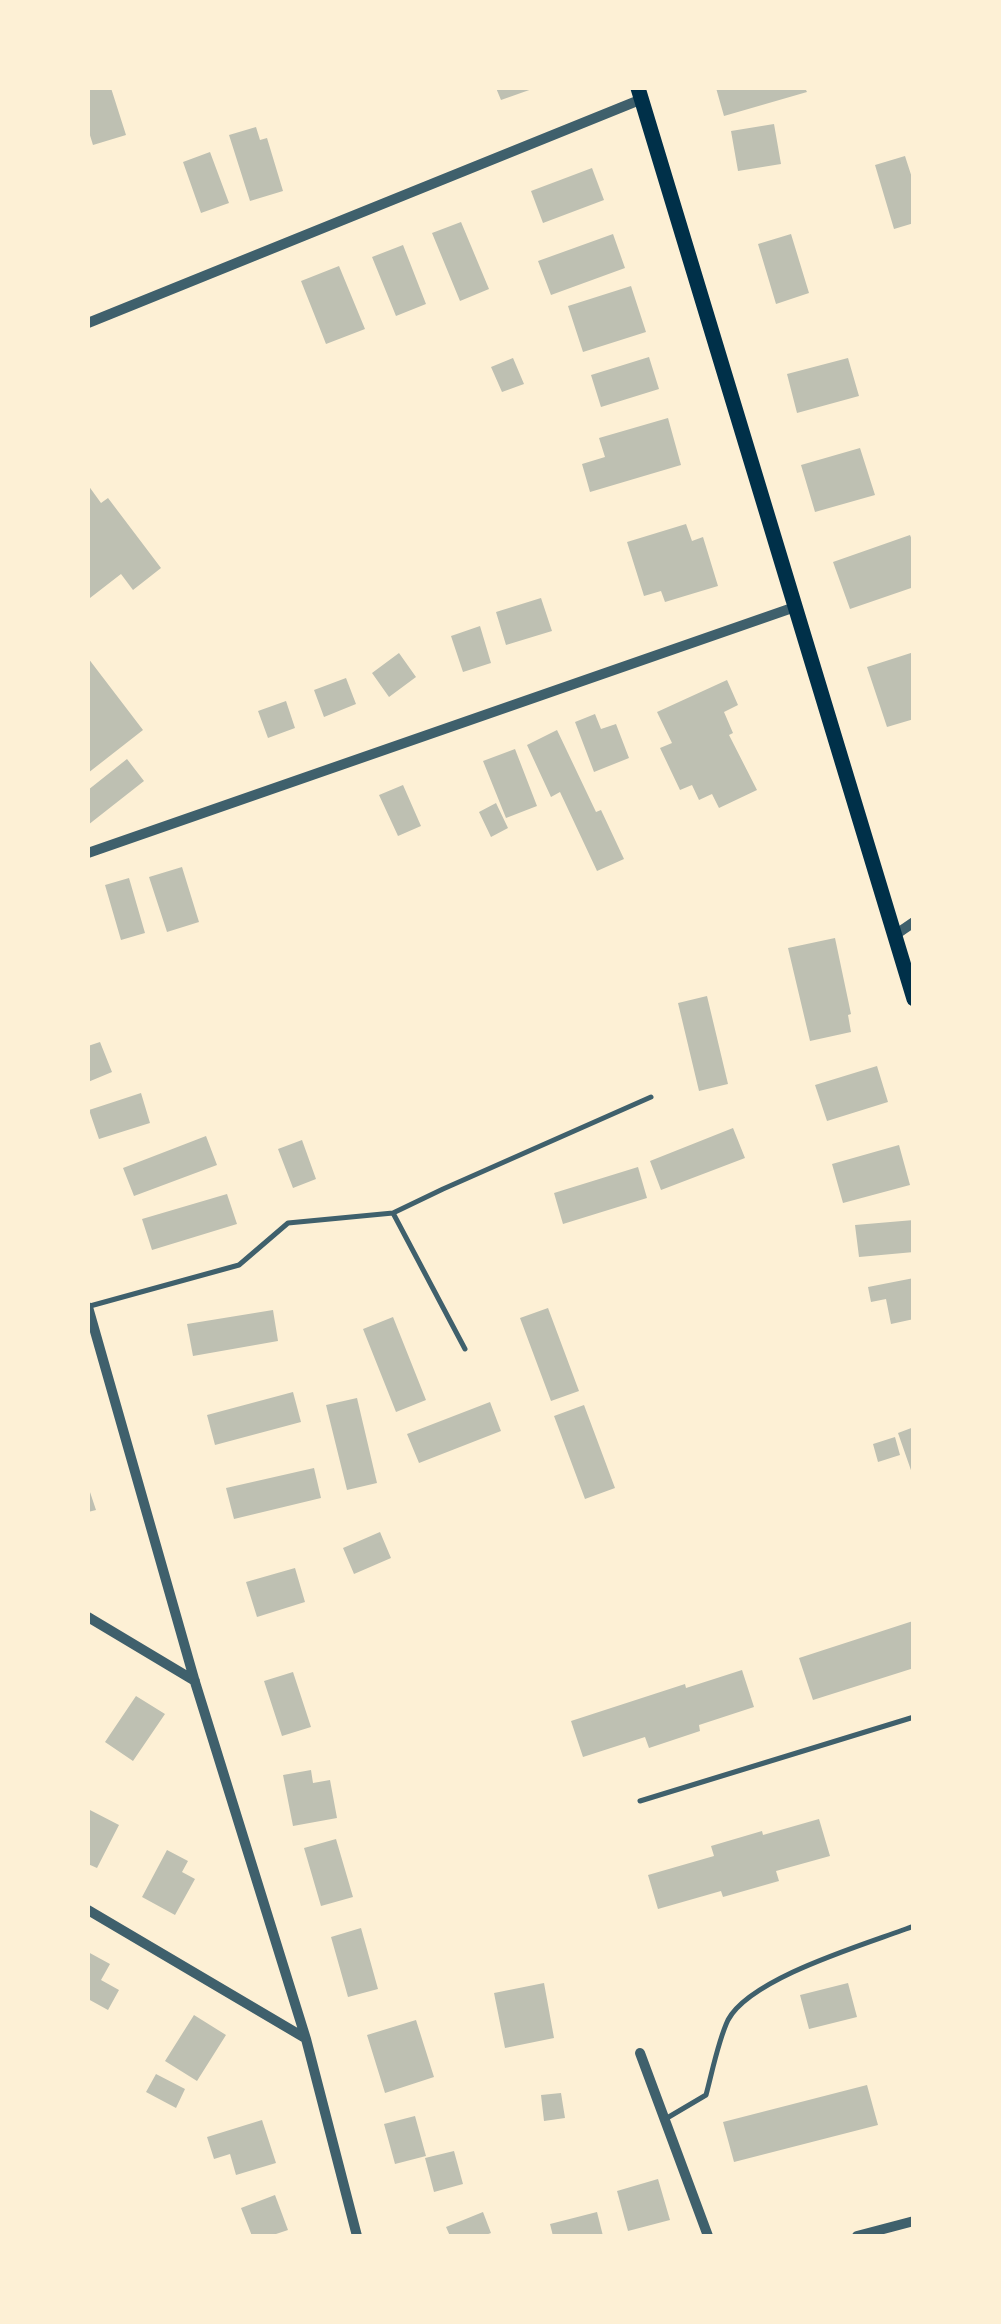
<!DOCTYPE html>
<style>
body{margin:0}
#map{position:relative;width:1001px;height:2324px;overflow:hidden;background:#fdf0d5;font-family:"Open Sans",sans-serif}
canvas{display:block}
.frame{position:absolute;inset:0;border:90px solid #fdf0d5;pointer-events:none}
</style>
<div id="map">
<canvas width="1001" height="2324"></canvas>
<div class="frame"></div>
</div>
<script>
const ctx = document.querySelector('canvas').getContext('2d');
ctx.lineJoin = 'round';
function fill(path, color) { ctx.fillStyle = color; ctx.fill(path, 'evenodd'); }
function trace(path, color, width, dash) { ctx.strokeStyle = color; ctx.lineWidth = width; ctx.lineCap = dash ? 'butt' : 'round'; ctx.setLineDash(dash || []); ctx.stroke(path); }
fill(new Path2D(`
 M94,88H111L126,135L93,145L88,129V90Z
 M496,88H535L501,100Z
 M716,88H805L807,92L724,116Z
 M774,124L781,164L738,171L731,131Z
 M256,127L260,140L267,138L283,191L250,201L229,135Z
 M210,152L229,203L201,213L183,162Z
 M905,156L914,184V223L894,229L875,165Z
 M592,168L604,200L543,223L531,191Z
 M461,222L489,289L460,301L432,233Z
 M613,234L625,268L551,295L538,261Z
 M791,234L809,293L776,304L758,244Z
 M403,245L426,304L396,316L372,257Z
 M339,266L365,329L326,344L301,281Z
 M631,286L646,332L583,352L568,306Z
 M649,357L659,389L601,407L591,375Z
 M513,358L524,384L502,392L491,367Z
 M848,358L859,396L797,413L787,374Z
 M668,418L681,465L590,492L582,464L605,457L599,438Z
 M860,448L875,495L815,512L801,465Z
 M88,485L101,503L108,498L161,568L133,590L121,574L90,598L88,595Z
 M686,524L692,541L703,537L718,586L665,602L661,591L644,596L627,542Z
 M910,535L914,545V587L850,609L833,562Z
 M541,598L552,631L506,645L496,612Z
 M480,626L491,663L463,672L451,636Z
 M914,652V719L887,727L867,667Z
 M399,653L416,677L389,697L372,673Z
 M88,658L143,730L88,773Z
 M346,678L356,704L324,717L314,690Z
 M727,680L738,705L724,712L733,733L729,735L757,790L719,808L712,794L699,800L692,785L680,790L660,748L672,743L657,712Z
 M286,701L295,728L268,738L258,711Z
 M595,714L601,729L616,724L629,758L594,772L575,722Z
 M557,730L596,812L601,810L624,859L597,871L560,792L551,797L527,745Z
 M515,749L537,806L506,818L483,761Z
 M127,759L144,781L88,825V790Z
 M403,785L421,826L398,836L379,795Z
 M496,803L508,828L491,837L479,812Z
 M182,867L199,922L167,932L149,877Z
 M129,878L145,933L121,940L105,885Z
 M835,938L851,1014L848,1015L851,1032L810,1041L788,948Z
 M707,996L728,1084L699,1091L678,1003Z
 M100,1042L112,1072L88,1082V1046Z
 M877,1066L888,1102L827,1121L815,1085Z
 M141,1093L150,1123L99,1139L89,1110Z
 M733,1128L745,1158L661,1190L650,1161Z
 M206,1136L217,1165L134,1196L123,1168Z
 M302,1140L316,1179L293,1188L278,1149Z
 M899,1145L910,1185L843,1203L832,1164Z
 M638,1167L647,1198L563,1224L554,1193Z
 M227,1194L237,1224L152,1250L142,1219Z
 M914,1220V1252L859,1257L855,1225Z
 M914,1278V1319L891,1324L886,1299L871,1302L868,1287Z
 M548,1308L579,1391L551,1401L520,1318Z
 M273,1310L278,1341L193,1356L187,1324Z
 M393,1317L426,1400L396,1412L363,1329Z
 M293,1392L301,1422L215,1445L207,1415Z
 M357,1398L377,1483L347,1490L326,1405Z
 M490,1402L501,1431L419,1463L407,1434Z
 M584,1405L615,1488L585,1499L554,1416Z
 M914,1427V1476H913L898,1433Z
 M895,1437L900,1455L878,1462L873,1444Z
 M314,1468L321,1498L234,1519L226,1488Z
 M88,1486L96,1510L88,1512Z
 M380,1532L391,1558L354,1574L343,1548Z
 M295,1568L305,1602L257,1617L246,1582Z
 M913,1621L914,1668L813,1700L799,1658Z
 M742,1670L754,1707L699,1725L700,1731L649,1748L645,1737L583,1757L571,1721L685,1684L686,1688Z
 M293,1672L311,1727L282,1736L264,1681Z
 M136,1696L165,1714L133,1761L105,1742Z
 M311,1770L313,1783L330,1780L337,1818L293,1826L283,1775Z
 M88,1809L119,1825L97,1868L88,1864Z
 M819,1819L830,1856L776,1871L779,1881L723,1897L721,1891L658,1909L648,1875L714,1856L711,1846L762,1831L763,1835Z
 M336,1839L353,1897L321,1906L304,1848Z
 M167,1850L188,1861L182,1872L195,1879L175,1915L142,1897Z
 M361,1928L378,1989L348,1997L331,1937Z
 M88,1952L110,1964L101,1980L119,1990L108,2010L88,1999Z
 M544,1983L554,2038L505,2048L494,1993Z
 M848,1983L857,2017L809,2029L800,1995Z
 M194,2015L226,2035L197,2081L165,2061Z
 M416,2020L434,2077L385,2093L367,2035Z
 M156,2074L185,2089L176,2108L146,2092Z
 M867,2085L878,2125L734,2162L723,2122Z
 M561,2093L565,2118L544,2121L541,2095Z
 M415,2116L426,2156L395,2164L384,2124Z
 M262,2120L276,2163L236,2175L230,2154L214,2159L207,2137Z
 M454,2151L463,2184L434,2192L425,2158Z
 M658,2179L670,2220L628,2231L617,2191Z
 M275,2195L288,2230L270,2236H252L241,2208Z
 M483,2212L491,2233L483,2236H450L446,2227Z
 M597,2212L603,2236H553L550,2224Z`), '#bec0b2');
trace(new Path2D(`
 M393,1213L443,1189L651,1097
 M90,1306L239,1265L288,1223L393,1213L465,1349
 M640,1801L914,1717
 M667,2118L706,2095C712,2073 718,2041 728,2020C751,1977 867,1944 914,1926`), '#3f606c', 5);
trace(new Path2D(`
 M88,323L642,99
 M88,853L795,607
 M895,935L914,922
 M88,1307L195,1682L306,2039L357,2236
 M88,1617L195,1681
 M88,1910L305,2038
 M640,2053L708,2236
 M857,2236L914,2221`), '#3f606c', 10);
trace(new Path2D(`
 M638,88L914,999`), '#003049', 15);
</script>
